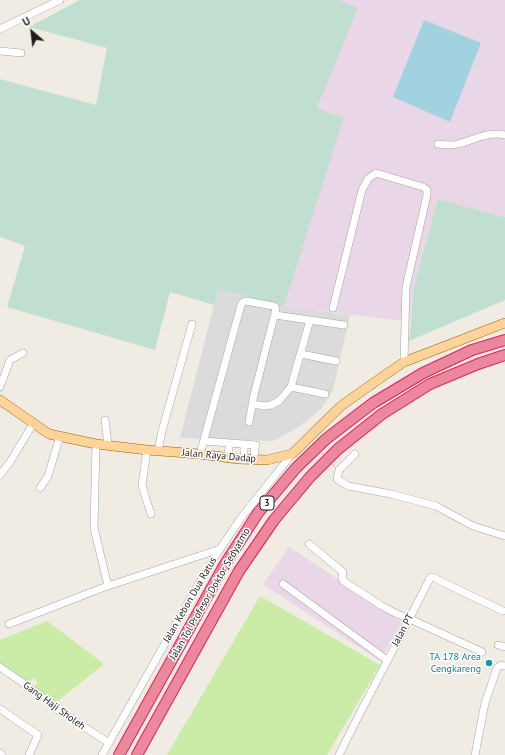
<!DOCTYPE html>
<style>
body{margin:0}
#map{position:relative;width:505px;height:755px;overflow:hidden;background:#f0ece4;font-family:"PT Sans",sans-serif}
canvas{display:block}
.north{position:absolute;left:12px;top:12px;width:40px;height:40px;-webkit-text-stroke:3px #fff;paint-order:stroke;rotate:332deg;font-size:11px;font-weight:700;line-height:16px;text-align:center;color:#1e1e1e}
.north::after{content:'';display:block;margin:auto;width:14px;height:18px;background:#1e1e1e;clip-path:polygon(50% 0,100% 100%,50% 72%,0 100%)}
</style>
<div id="map">
<canvas width="505" height="755"></canvas>
<div class="north">U</div>
</div>
<script>
const ctx = document.querySelector('canvas').getContext('2d');
ctx.lineJoin = 'round';
function fill(path, color) { ctx.fillStyle = color; ctx.fill(path, 'evenodd'); }
function trace(path, color, width, dash) { ctx.strokeStyle = color; ctx.lineWidth = width; ctx.lineCap = dash ? 'butt' : 'round'; ctx.setLineDash(dash || []); ctx.stroke(path); }
function drawText(font, color, halo, rows, align = 'center') {
  ctx.font = font + ' "PT Sans",sans-serif'; ctx.lineWidth = 3; ctx.setLineDash([]); ctx.textBaseline = 'middle'; ctx.strokeStyle = halo; ctx.fillStyle = color; for (const [text, x, y, turn = 0] of rows) {
    ctx.save(); ctx.translate(x, y); ctx.rotate((+turn || 0) * Math.PI / 180); ctx.textAlign = isNaN(turn) ? turn : align; if (halo) ctx.strokeText(text, 0, 0); ctx.fillText(text, 0, 0); ctx.restore();
  }
}
fill(new Path2D(`
 M218,289L284,306L350,315L333,390L322,408L300,426L274,441L180,438Z`), '#dcdbdb');
fill(new Path2D(`
 M339,0H505V217L438,199L414,286L410,322L284,306L344,118L317,108L357,8Z
 M289,547L402,622L380,661L263,584Z`), '#e9d6e6');
fill(new Path2D(`
 M260,596L380,665L327,755H167Z
 M47,621L104,664L53,705L32,689L38,683L34,678L29,682L0,662V640Z`), '#caeca7');
fill(new Path2D(`
 M80,0H339L358,8L317,108L344,118L284,306L218,289L214,305L170,292L155,350L7,307L25,246L0,237V79L96,105L107,48L29,27Z
 M438,199L505,217V300L409,341L414,286Z`), '#c0dfd0');
fill(new Path2D(`
 M424,20L481,43L450,122L393,97Z`), '#a2d2df');
const minor = new Path2D(`
 M0,29L60,0
 M0,51L21,53
 M438,144C445,145 451,146 458,144C475,140 487,131 505,135
 M333,308L362,190L368,179L376,173L423,187L427,190V195L406,287L404,362
 M275,315L344,325
 M301,354L336,361
 M0,387L10,360L23,353
 M291,387L325,394
 M252,404L265,406L271,405L279,401L291,387L310,320
 M105,420L108,445
 M204,441L256,445
 M96,444L94,528L108,586
 M254,445L255,460
 M147,450L142,485L146,499L151,514
 M158,451L162,431L192,324
 M200,454L241,305L243,302L246,301L273,306L275,307L276,309L254,395L249,422
 M355,454L339,470L337,479L348,486L391,494L436,506L473,526L505,536
 M227,458L230,443
 M244,460V444
 M0,475L10,462L33,424
 M40,488L48,476L60,436
 M309,544L343,572L342,578L343,581L382,606L395,613L410,619L482,652
 M283,584L387,660
 M9,624L102,588L220,549
 M498,645L505,647
 M0,667L36,692L58,710L109,743
 M0,709L38,735L29,755
 M0,753L2,755
 M102,755L198,585L220,549L241,518L292,454
 M339,755C368,695 401,637 430,578L432,577L503,611
 M475,755L485,703L497,668L501,665L505,666`);
const major = new Path2D(`
 M0,400L49,434L96,444L147,450L200,454L238,459L267,460L292,454L341,406L372,384L404,362L505,323`);
const highway = new Path2D(`
 M119,755L225,564L258,513L296,468L326,439L373,403L423,373L472,350L505,340
 M137,755L239,571L274,520L310,477L338,449L382,414L430,384L478,364L505,355`);
trace(minor, '#a5a5a5', 8);
trace(major, '#996500', 10);
trace(highway, '#e31c61', 12);
trace(minor, '#fff', 7);
trace(major, '#ffd39a', 9);
trace(highway, '#eb889b', 10);
trace(new Path2D(`
 M311,441L336,468`), '#ff7566', 1, [2, 2]);
for (const [x, y, r, color] of [
 [489,663,4,"#0f9aa8"]
]) { const dot = new Path2D(); dot.arc(x, y, r, 0, 2 * Math.PI); ctx.fillStyle = color; ctx.fill(dot); trace(dot, '#fff', 1.5); }
for (const [x, y, w] of [
 [267,503,14]
]) { const box = new Path2D(); box.roundRect(x - w / 2, y - 7, w, 14, 3); ctx.fillStyle = '#fff'; ctx.fill(box); trace(box, '#1e1e1e', 1); }
drawText('bold 9px', '#1e1e1e', null, [
 ["3",267,503]
]);
drawText('10px', '#1e1e1e', '#fff', [
 ["Jalan Raya Dadap",219,456,5],
 ["Jalan Tol Profesor Doktor Sedyatmo",210,594,-60],
 ["Jalan Kebon Dua Ratus",190,600,-60],
 ["Jalan PT",403,630,-62],
 ["Gang Haji Sholeh",54,706,36]
]);
drawText('10px', '#0d838f', '#fff', [
 ["TA 178 Area",481,657],
 ["Cengkareng",481,669]
], 'right');
</script>
